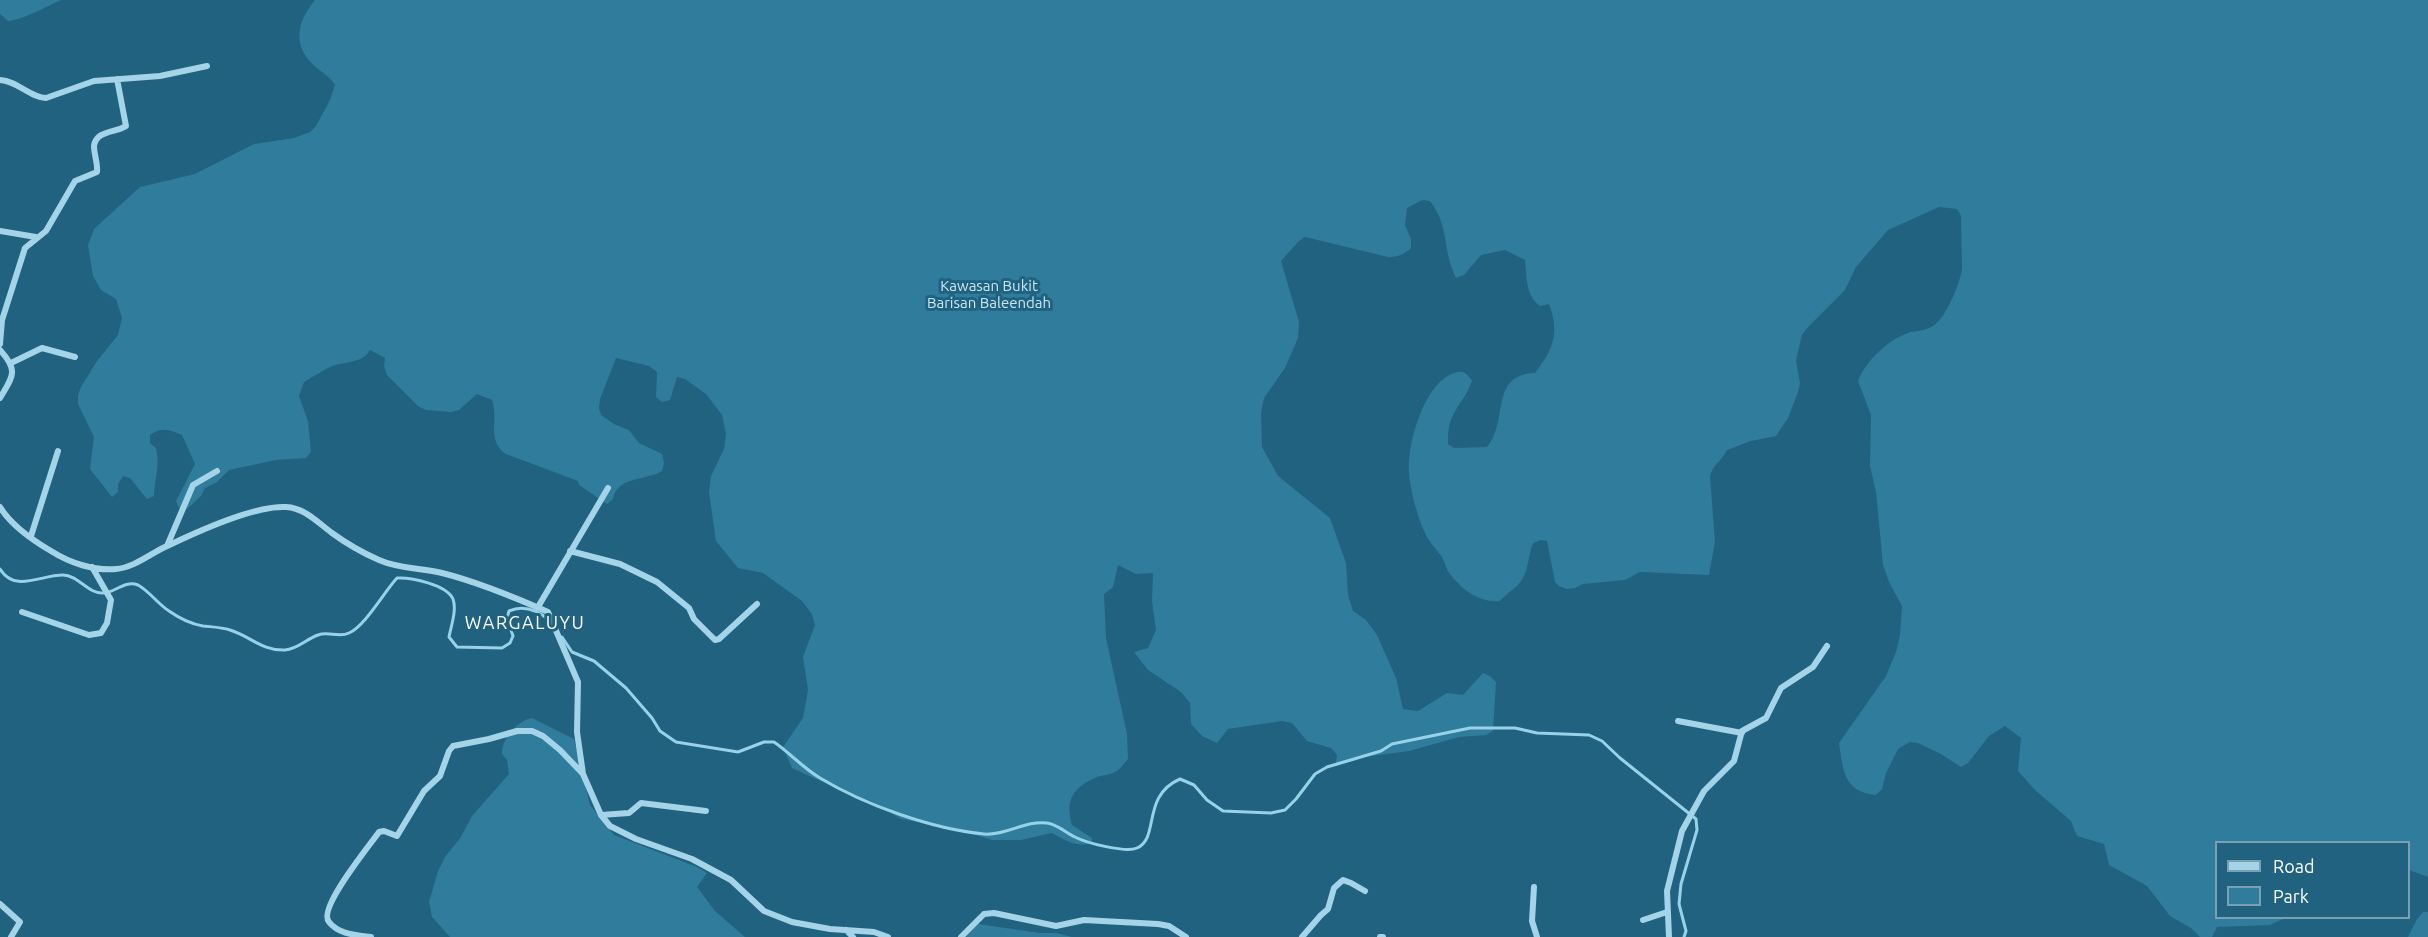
<!DOCTYPE html>
<style>
body{margin:0}
#map{position:relative;width:2428px;height:937px;overflow:hidden;background:#20627f;font-family:Ubuntu,sans-serif}
canvas{display:block}
.legend{position:absolute;left:2215px;top:841px;width:195px;height:78px;box-sizing:border-box;background:#20627f;border:2px solid #79a1b2;margin:0;padding:8px 10px;list-style:none;font-size:18px;color:#fff}
.legend li{display:flex;align-items:center;gap:12px;height:30px}
.legend b{width:30px;border:2px solid #79a1b2}
</style>
<div id="map">
<canvas width="2428" height="937"></canvas>
<ul class="legend">
<li><b style="height:8px;background:#a5d4e8"></b>Road</li>
<li><b style="height:16px;background:#307c9c"></b>Park</li>
</ul>
</div>
<script>
const ctx = document.querySelector('canvas').getContext('2d');
ctx.lineJoin = 'round';
function fill(path, color) { ctx.fillStyle = color; ctx.fill(path, 'evenodd'); }
function trace(path, color, width, dash) { ctx.strokeStyle = color; ctx.lineWidth = width; ctx.lineCap = dash ? 'butt' : 'round'; ctx.setLineDash(dash || []); ctx.stroke(path); }
function drawText(font, color, halo, rows, align = 'center') {
  ctx.font = font + ' Ubuntu,sans-serif'; ctx.lineWidth = 6; ctx.setLineDash([]); ctx.textBaseline = 'middle'; ctx.strokeStyle = halo; ctx.fillStyle = color; for (const [text, x, y, turn = 0] of rows) {
    ctx.save(); ctx.translate(x, y); ctx.rotate((+turn || 0) * Math.PI / 180); ctx.textAlign = isNaN(turn) ? turn : align; if (halo) ctx.strokeText(text, 0, 0); ctx.fillText(text, 0, 0); ctx.restore();
  }
}
fill(new Path2D(`
 M0,0H61C48,6 22,20 8,21L0,14Z
 M315,0H2428V877L2409,870L2408,842H2216V918H2285L2270,925L2217,927L2212,937H2200L2191,928L2170,916L2147,886L2109,865L2104,844L2077,836L2071,821L2035,790L2018,771L2021,738L2005,726L1989,736L1968,763L1961,767L1941,754L1918,743L1910,742L1898,749L1886,773L1882,789L1876,795C1843,792 1843,769 1839,743L1886,676L1896,652L1900,635L1902,606L1889,582L1883,565L1876,492L1870,466L1871,415L1858,381C1866,360 1890,338 1911,332C1918,331 1927,330 1933,326C1946,318 1960,283 1962,269L1961,216L1957,209L1939,207L1888,230L1856,267L1845,290L1808,327L1802,335L1796,360L1800,384L1798,392L1788,418L1776,436L1751,441L1727,450C1722,461 1713,464 1710,476L1715,542L1709,575L1640,572L1625,580L1583,584L1575,588L1567,589L1559,586L1555,582L1547,541L1541,540L1533,543C1528,555 1529,570 1521,581C1516,589 1506,593 1500,601C1480,603 1462,590 1450,574C1446,569 1445,562 1442,557C1437,550 1430,543 1426,535C1418,519 1410,490 1409,473C1407,444 1424,383 1454,373C1463,370 1467,373 1472,381C1462,408 1447,410 1448,444L1454,448L1487,447C1509,422 1489,374 1535,373C1553,350 1560,333 1549,304L1540,306C1525,295 1527,277 1525,260L1505,250L1481,255L1464,275L1456,278C1442,250 1450,227 1430,201L1422,200L1407,208L1405,225L1411,239V248C1403,255 1398,257 1388,257L1305,237L1298,242L1281,261L1299,322L1298,338L1285,368L1264,398L1261,413L1262,447L1278,476L1330,518L1346,563L1348,595L1353,611L1366,620L1377,635L1396,678L1403,709L1418,711L1447,693L1463,695L1483,673L1490,676L1496,682L1493,731L1486,735L1459,737L1409,751L1357,758L1342,764L1336,763L1337,755L1331,748L1307,741L1292,723L1282,721L1228,729L1217,743L1202,736L1191,724L1190,703L1181,692L1148,670L1134,652L1148,648L1156,630L1152,601L1153,573L1136,574L1118,565L1113,587L1104,594L1106,638L1127,734L1128,759C1124,763 1120,770 1115,772C1110,775 1103,775 1097,777C1073,787 1065,800 1072,825L1092,838V843C1076,848 1065,840 1052,833L1021,840H992L953,828L901,819L871,801L851,795L792,768L783,747L803,718L808,690L803,657L815,625L812,614L802,601L763,573L738,568L716,541L709,492L711,476L724,449L726,434L722,415L706,394L685,379L677,377L670,400L662,402L656,397L657,372L649,366L616,358L600,399L599,408L601,415L614,424L629,430L639,443L662,454L664,463L662,471C646,481 617,476 613,499L607,504L579,485L578,481L506,454C486,441 499,419 492,400L477,394L459,410L451,412L426,410L418,406L387,375L384,366L385,358L370,350C363,364 343,361 330,367C321,372 312,377 304,382L299,396L308,421L311,452L306,458L276,460L229,470L217,482L205,488L201,496L187,509L179,508L176,501L195,464L182,435C170,430 161,426 150,435V443L156,448C160,468 155,476 154,496L147,499L130,478L123,476L118,484V492L112,497L90,469L94,437L78,404V395L81,387L97,361L118,335L122,318L116,299L101,290L93,276L88,245L94,229L140,187L195,174L254,144L294,138L310,132L316,126L330,100L335,85C331,78 328,77 322,72C293,51 293,27 315,0Z
 M532,718L574,739L590,805L614,835L697,867L707,873L697,887L715,911L745,937H450L432,917L429,902L438,871L445,857L461,837L472,816L509,774L507,760L502,754C502,738 517,721 532,718Z
 M2423,912H2428V937H2408L2417,919Z
 M978,924L1040,933H1056L1072,937H966Z`), '#307c9c');
trace(new Path2D(`
 M0,569C15,593 40,575 63,575C78,575 88,594 103,593C115,593 124,580 138,585C149,591 158,604 169,611C179,618 191,624 203,626C212,627 221,627 230,630C250,636 262,651 285,650C298,649 306,639 318,635C328,631 339,638 349,633C365,626 384,592 397,578C411,577 447,585 453,599C457,610 451,626 449,637L457,647L502,648L510,643L513,636L507,618L509,611C523,605 537,610 549,620
 M562,637L572,652L594,661L626,688L652,718L660,731L676,742L738,752L764,742H774C790,753 803,768 820,778C865,805 932,829 984,834C1005,836 1026,820 1047,823C1057,824 1066,833 1075,837C1086,843 1126,853 1137,848C1160,838 1141,796 1180,779L1194,785L1207,800L1223,811L1271,813L1285,810L1296,799L1315,774L1327,767L1381,751L1392,744L1470,728H1515L1537,733L1589,735L1602,741L1620,758L1696,819L1697,830L1681,884L1679,904L1686,931L1684,937`), '#98d2e9', 3);
trace(new Path2D(`
 M0,80C18,81 29,97 46,98L94,81L160,76L207,66
 M0,231L36,237
 M0,344L2,320L25,248L46,231L75,181L97,172C98,163 94,155 94,146C96,130 116,133 126,126L117,79
 M0,350C19,371 13,376 0,398
 M11,363L42,348L75,357
 M0,507C11,525 34,541 51,551C70,563 94,571 116,569C133,568 150,554 165,547C194,533 255,505 286,507C305,508 317,522 332,533C347,544 363,553 379,560C399,569 421,568 442,573C478,582 514,597 548,612L578,682L577,732L583,774L601,815L610,826L636,839L692,859L731,880L764,911L792,922L830,929L874,932L888,937
 M31,536L58,451
 M167,546L193,485L217,471
 M570,551L620,564L657,582L689,608L694,619L715,640L719,639L757,604
 M538,607L608,488
 M22,612L89,635L101,633L107,623L111,600L92,567
 M1678,721L1742,733
 M601,815L629,813L641,803L706,811
 M1534,887L1532,921L1537,937
 M0,904L20,922L11,937
 M1643,920L1667,912
 M846,930L853,937
 M371,937C358,935 339,935 329,922C317,909 370,845 379,832L384,831L397,836L424,791L440,776L449,751L453,746L489,739L517,731H532L543,736L560,750L583,774
 M961,937L984,914L994,913L1056,926L1084,920L1158,924L1169,926L1186,937
 M1302,937L1321,915L1328,909L1334,888L1343,880L1351,883L1365,891
 M1380,937H1383
 M1669,937L1667,891L1682,831L1704,791L1734,761L1742,731L1766,718L1781,688L1813,667L1827,646`), '#a5d4e8', 6);
drawText('15px', '#c8e8f6', '#20627f', [
 ["Kawasan Bukit",989,286],
 ["Barisan Baleendah",989,303]
]);
ctx.letterSpacing = '1.5px';
drawText('18px', '#fff', '#20627f', [
 ["WARGALUYU",525,623]
]);
ctx.letterSpacing = '0px';
</script>
